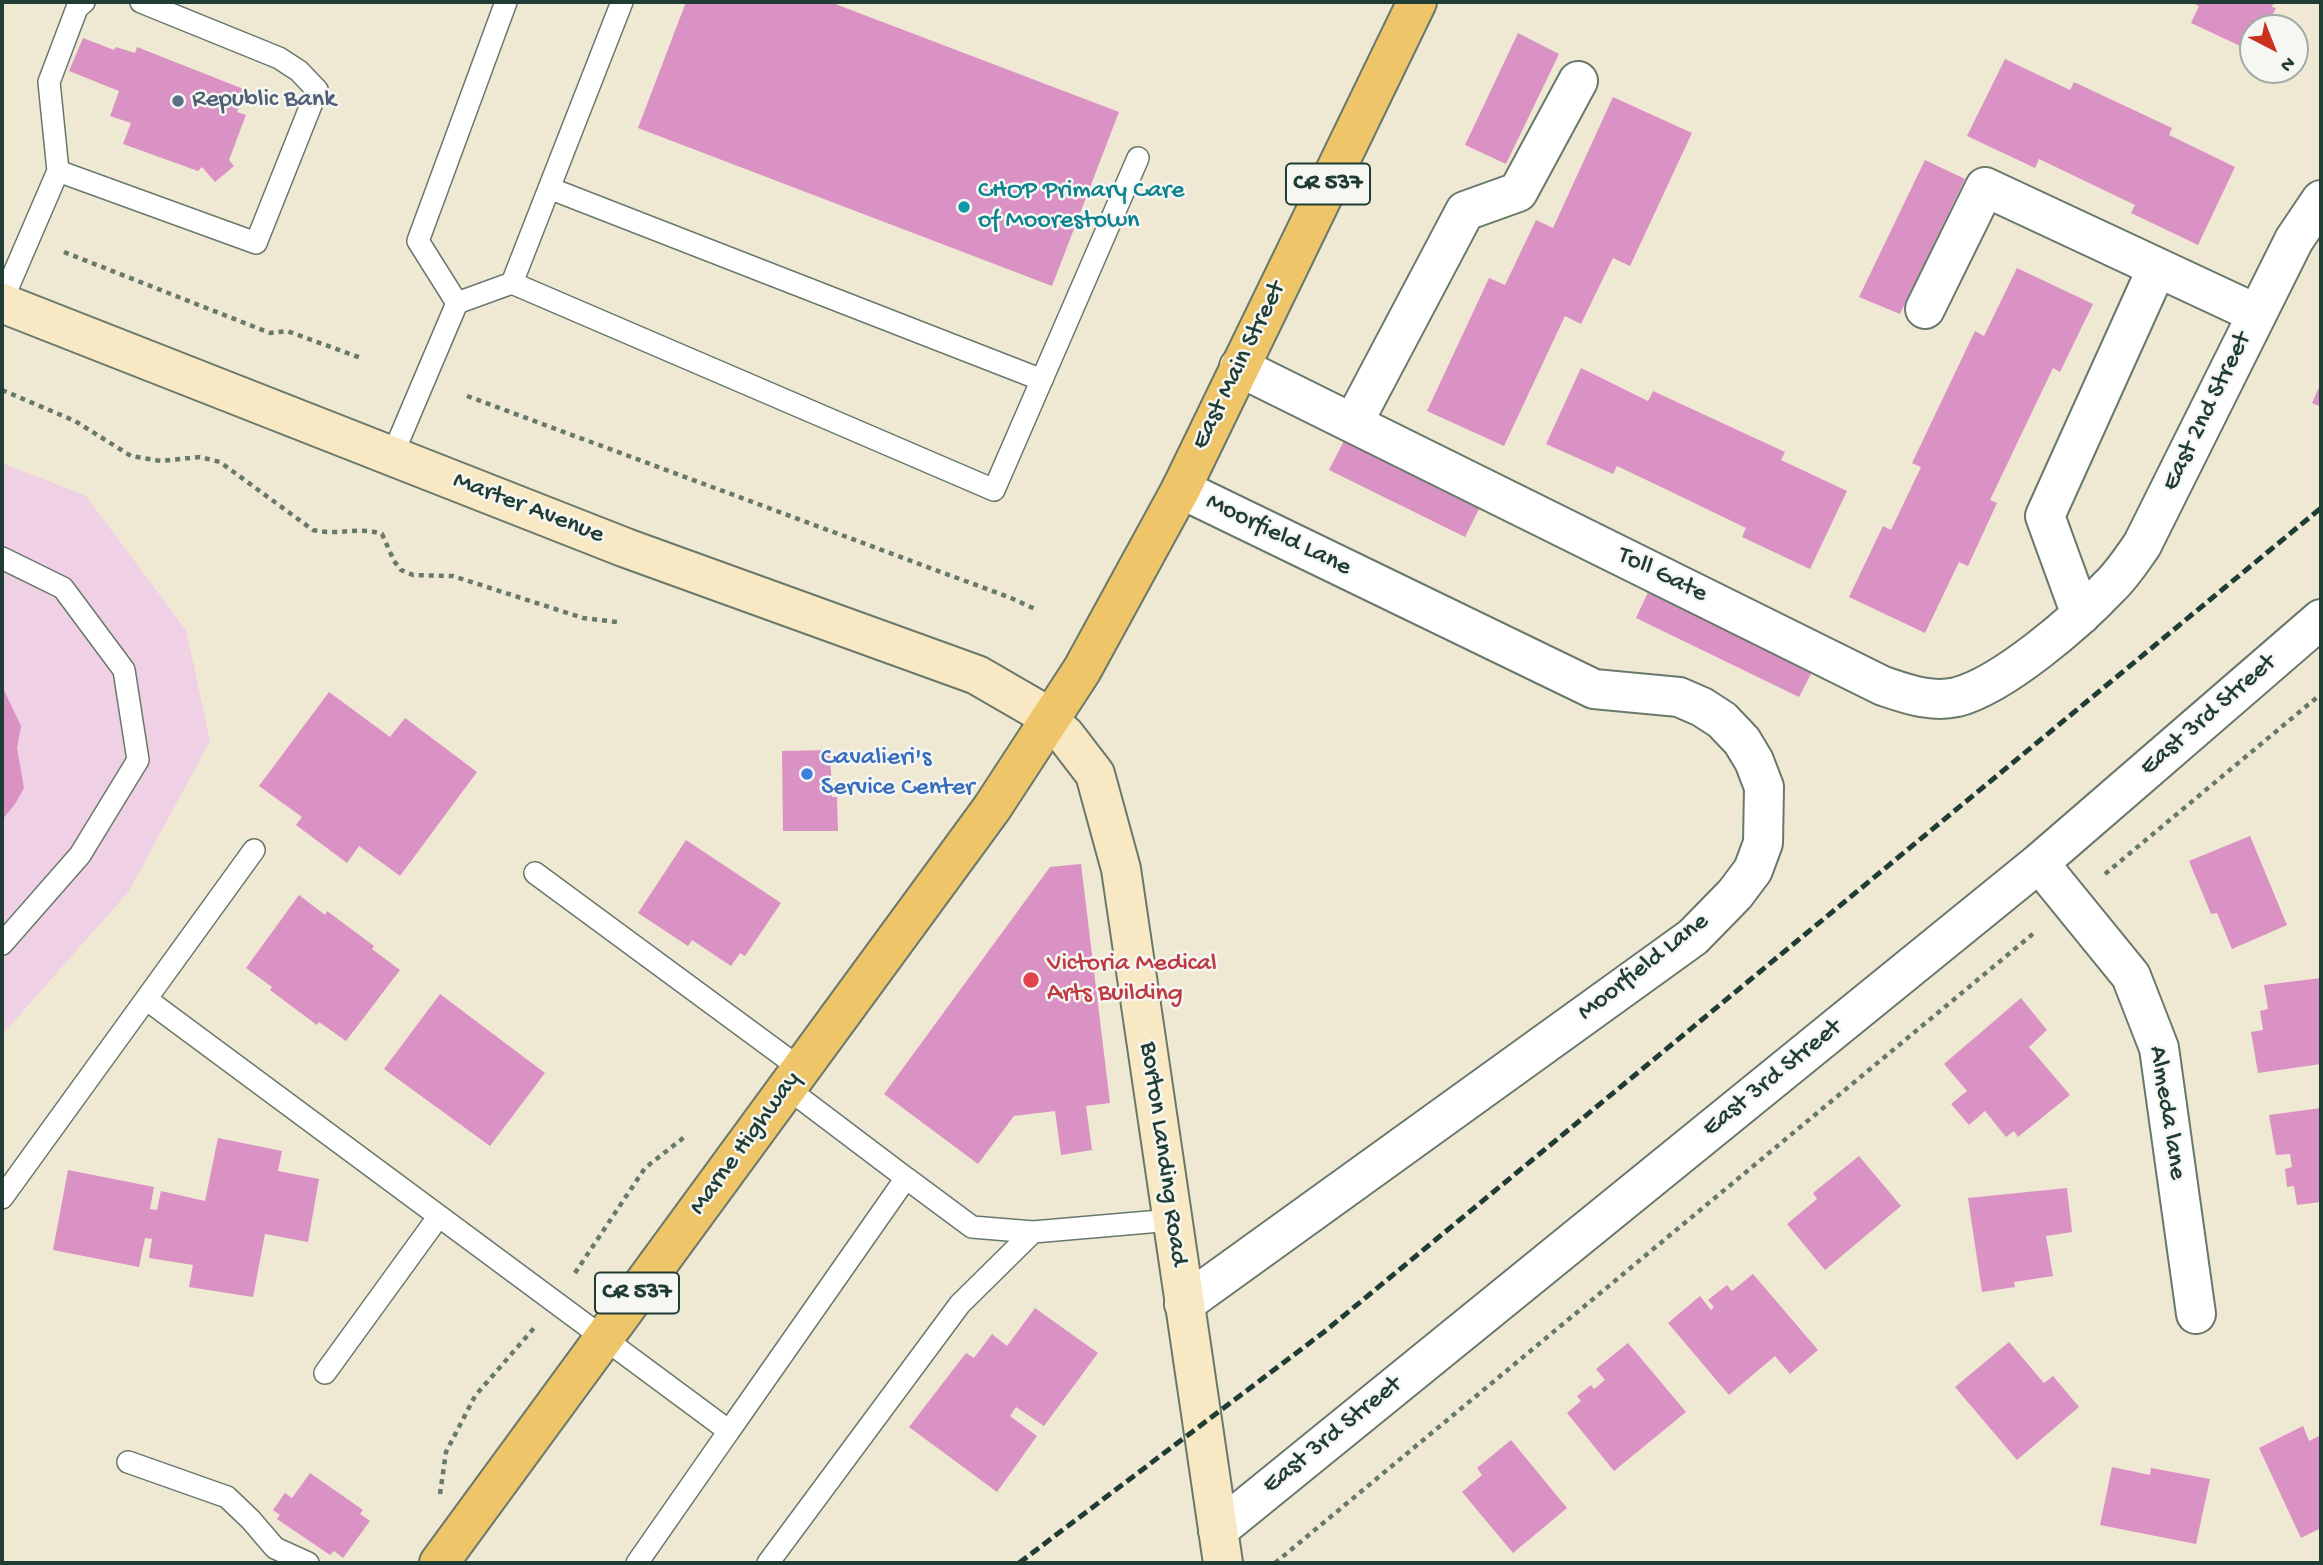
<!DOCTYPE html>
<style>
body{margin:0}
#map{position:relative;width:2323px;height:1565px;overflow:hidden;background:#efe8d3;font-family:"Gochi Hand",sans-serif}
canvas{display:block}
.frame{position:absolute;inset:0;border:4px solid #1f3d34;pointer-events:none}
.north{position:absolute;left:2239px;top:14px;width:70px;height:70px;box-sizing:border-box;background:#f6f6f2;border:2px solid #a0aca6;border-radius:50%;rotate:138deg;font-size:19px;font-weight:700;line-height:28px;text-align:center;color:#1f3d34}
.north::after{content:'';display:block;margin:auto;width:24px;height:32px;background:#c8321e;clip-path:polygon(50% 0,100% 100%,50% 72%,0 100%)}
</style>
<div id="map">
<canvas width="2323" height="1565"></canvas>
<div class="frame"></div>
<div class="north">N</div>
</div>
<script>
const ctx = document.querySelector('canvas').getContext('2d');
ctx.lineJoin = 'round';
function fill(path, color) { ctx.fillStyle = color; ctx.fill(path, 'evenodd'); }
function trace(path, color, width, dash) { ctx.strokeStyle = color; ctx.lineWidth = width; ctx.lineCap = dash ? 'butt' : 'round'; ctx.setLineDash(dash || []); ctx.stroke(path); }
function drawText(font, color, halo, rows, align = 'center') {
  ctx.font = font + ' "Gochi Hand",sans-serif'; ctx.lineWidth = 5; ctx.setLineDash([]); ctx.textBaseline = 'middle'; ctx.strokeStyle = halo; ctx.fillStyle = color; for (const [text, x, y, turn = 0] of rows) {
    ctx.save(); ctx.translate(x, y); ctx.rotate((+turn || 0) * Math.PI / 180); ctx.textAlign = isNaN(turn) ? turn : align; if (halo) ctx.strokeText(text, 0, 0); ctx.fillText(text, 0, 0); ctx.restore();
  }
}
fill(new Path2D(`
 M2,463L86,496L186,630L210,741L129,891L2,1035Z`), '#f0d0e4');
fill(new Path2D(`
 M686,2H830L1119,112L1052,286L638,128Z
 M2190,2H2274L2272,7L2276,8L2266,28H2253L2251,51L2191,23L2199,6Z
 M1518,33L1559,54L1506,164L1465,145Z
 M83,38L114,50L116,47L135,53L137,47L246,90L237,112L246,115L229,160L234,166L215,182L202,167L198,171L123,144L131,123L110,116L119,91L69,71Z
 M2005,59L2070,90L2074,82L2172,128L2169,135L2235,167L2198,245L2131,213L2135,205L2039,159L2035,168L1967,136Z
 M1613,97L1692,133L1630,266L1613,258L1581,324L1565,316L1504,446L1427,411L1489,278L1505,285L1536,220L1553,228Z
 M1925,160L1965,179L1900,314L1859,297Z
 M2017,268L2093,304L2060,372L2053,368L1990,500L1997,503L1968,566L1959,562L1925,633L1849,597L1883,526L1891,530L1921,467L1912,463L1975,331L1984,336Z
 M1581,368L1648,401L1653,391L1785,452L1781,460L1847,491L1810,569L1742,537L1746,528L1682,497L1617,466L1613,474L1546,444Z
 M2321,383V407L2312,403Z
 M1349,431L1485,497L1465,537L1329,470Z
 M1649,590L1814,668L1799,697L1636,618Z
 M2,686L21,726L17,748L24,788L15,804L2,820Z
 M329,692L390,737L405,718L477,772L400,876L359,846L347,863L296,825L302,817L259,786Z
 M830,750L832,797H837L838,831H783L782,751Z
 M2250,836L2287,925L2232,949L2217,913L2211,914L2189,861Z
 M686,840L781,903L745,956L740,953L731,966L692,940L688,946L638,913Z
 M1081,864L1110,1103L1086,1106L1092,1150L1061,1155L1055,1111L1014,1116L978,1164L884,1094L1050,867Z
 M299,895L325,915L327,911L374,946L372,949L400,970L346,1041L319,1022L317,1025L270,990L272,987L246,968Z
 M2321,978V1064L2258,1073L2251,1032L2263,1030L2260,1011L2268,1009L2264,985Z
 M440,994L545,1073L490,1146L384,1069Z
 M2021,998L2047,1030L2029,1047L2070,1095L2018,1137L2014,1131L2006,1137L1985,1111L1969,1125L1951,1104L1967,1091L1944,1064Z
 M2321,1108V1202L2297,1205L2294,1186L2287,1187L2285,1169L2292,1167L2290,1154L2276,1155L2269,1115Z
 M218,1138L282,1151L278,1171L319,1179L308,1242L265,1234L253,1297L189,1287L193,1265L149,1258L152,1239L145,1238L139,1267L53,1250L68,1170L154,1187L150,1209L157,1210L161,1191L205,1201Z
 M1859,1156L1901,1206L1825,1270L1787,1224L1817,1199L1813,1193Z
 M2067,1188L2072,1232L2046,1236L2053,1276L2014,1282L2015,1287L1982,1292L1968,1198Z
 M1753,1274L1818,1350L1790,1374L1775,1356L1729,1395L1668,1323L1700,1296L1711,1310L1714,1307L1708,1300L1727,1285L1732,1291Z
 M1035,1308L1098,1353L1044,1426L1016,1407L1010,1416L1037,1436L997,1492L909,1427L966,1353L974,1358L992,1334L1007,1346Z
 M2009,1342L2044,1383L2053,1376L2079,1407L2017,1460L1955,1387Z
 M1628,1343L1686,1412L1614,1471L1567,1413L1581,1401L1577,1396L1591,1385L1594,1389L1605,1380L1596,1369Z
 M2303,1426L2309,1441L2321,1435V1528L2301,1538L2259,1448Z
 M1511,1440L1567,1508L1513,1553L1462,1492L1482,1475L1477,1468Z
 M2112,1467L2150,1475L2151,1468L2210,1479L2196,1544L2100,1525Z
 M310,1473L363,1510L360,1514L370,1521L343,1558L334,1551L330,1555L277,1519L280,1515L273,1510L285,1493L292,1498Z`), '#da92c4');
const lane = new Path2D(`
 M58,171L49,82L77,8L84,2
 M549,188L1042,380
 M512,283L994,490L1138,158
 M2,301L58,171L256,243L317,90L299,71L279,58L141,2
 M457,303L418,241L506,2
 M392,456L457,303L512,283L622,2
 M2,558L63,588L124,670L138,760L80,855L2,944
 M535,873L801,1069
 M146,999L729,1431L906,1178L787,1088
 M906,1178L972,1227L1033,1232L1172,1220
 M2,1198L254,850
 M325,1373L439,1216
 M128,1462L227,1497L251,1520L275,1548L308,1563
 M637,1563L729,1431
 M768,1563L960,1304L1033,1232`);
const street = new Path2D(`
 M1925,309L1985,187L2257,314
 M1239,367L1883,686C1907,694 1931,703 1957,697C2003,685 2076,622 2109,587C2122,575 2132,559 2142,545L2294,240L2321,200
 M1353,423L1465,211L1518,192L1578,81
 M1181,489L1594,689L1679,697L1702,707L1722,720L1742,741L1754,761L1764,787L1763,843L1753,870L1735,894L1693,937L1184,1304
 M2081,615L2045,516L2157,268
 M2039,863L2131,976L2159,1048L2196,1314
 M1218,1530L2039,863L2321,619`);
const secondary = new Path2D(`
 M2,303L626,548L977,675L1034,708L1065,735L1095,774L1121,869L1223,1563`);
const primary = new Path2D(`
 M439,1563L992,808L1082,670L1181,489L1417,2`);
trace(lane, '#68796c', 24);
trace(street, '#68796c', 42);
trace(secondary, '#68796c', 42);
trace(primary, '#68796c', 42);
trace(new Path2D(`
 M64,252L270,333L287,331L361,358
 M2,390L75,421L131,456L161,461L200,457L220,462L313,530C340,536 358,526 382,534L394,561L401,570L413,575L453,576L583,618L617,622
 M467,396L1011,598L1035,609
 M2105,874L2321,694
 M575,1273L645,1168L687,1135
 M440,1494L446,1452L475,1396L534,1328
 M1275,1563L2034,933`), '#68796c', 4.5, [5, 5]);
trace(lane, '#fff', 21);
trace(street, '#fff', 38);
trace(secondary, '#f8e8c3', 38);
trace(primary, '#eec569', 38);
trace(new Path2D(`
 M1019,1563L1324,1332L2321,508`), '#1f3d34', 5, [10, 5]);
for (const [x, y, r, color] of [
 [178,101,7,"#5c6f8a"],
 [964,207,7,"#0f9aa8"],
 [807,774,7,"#3f7fe0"],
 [1031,980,9,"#e0444e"]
]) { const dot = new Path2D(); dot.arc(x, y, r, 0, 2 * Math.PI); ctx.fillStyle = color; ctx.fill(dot); trace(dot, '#f6f6f2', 2.5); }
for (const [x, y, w] of [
 [1328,184,84],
 [637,1293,84]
]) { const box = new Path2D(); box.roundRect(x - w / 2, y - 20.5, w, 41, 5); ctx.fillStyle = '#f6f6f2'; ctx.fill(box); trace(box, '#1f3d34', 2); }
drawText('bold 24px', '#1f3d34', null, [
 ["CR 537",1328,184],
 ["CR 537",637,1293]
]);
drawText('26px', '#4e5e75', '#f6f6f2', [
 ["Republic Bank",192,101]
], 'left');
drawText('26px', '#0d838f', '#f6f6f2', [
 ["CHOP Primary Care",978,192],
 ["of Moorestown",978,222]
], 'left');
drawText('26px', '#1f3d34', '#f6f6f2', [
 ["East Main Street",1240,366,-64],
 ["East 2nd Street",2208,412,-64],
 ["Marter Avenue",528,509,21],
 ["Moorfield Lane",1278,536,26],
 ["Toll Gate",1662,576,26],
 ["East 3rd Street",2209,716,-41],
 ["Moorfield Lane",1644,968,-38],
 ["East 3rd Street",1773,1079,-39],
 ["Almeda lane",2166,1113,81],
 ["Marne Highway",746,1144,-54],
 ["Borton Landing Road",1162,1154,82],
 ["East 3rd Street",1333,1436,-39]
]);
drawText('26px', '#366cbe', '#f6f6f2', [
 ["Cavalieri's",821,759],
 ["Service Center",821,789]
], 'left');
drawText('26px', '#be3a42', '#f6f6f2', [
 ["Victoria Medical",1047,965],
 ["Arts Building",1047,995]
], 'left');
</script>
